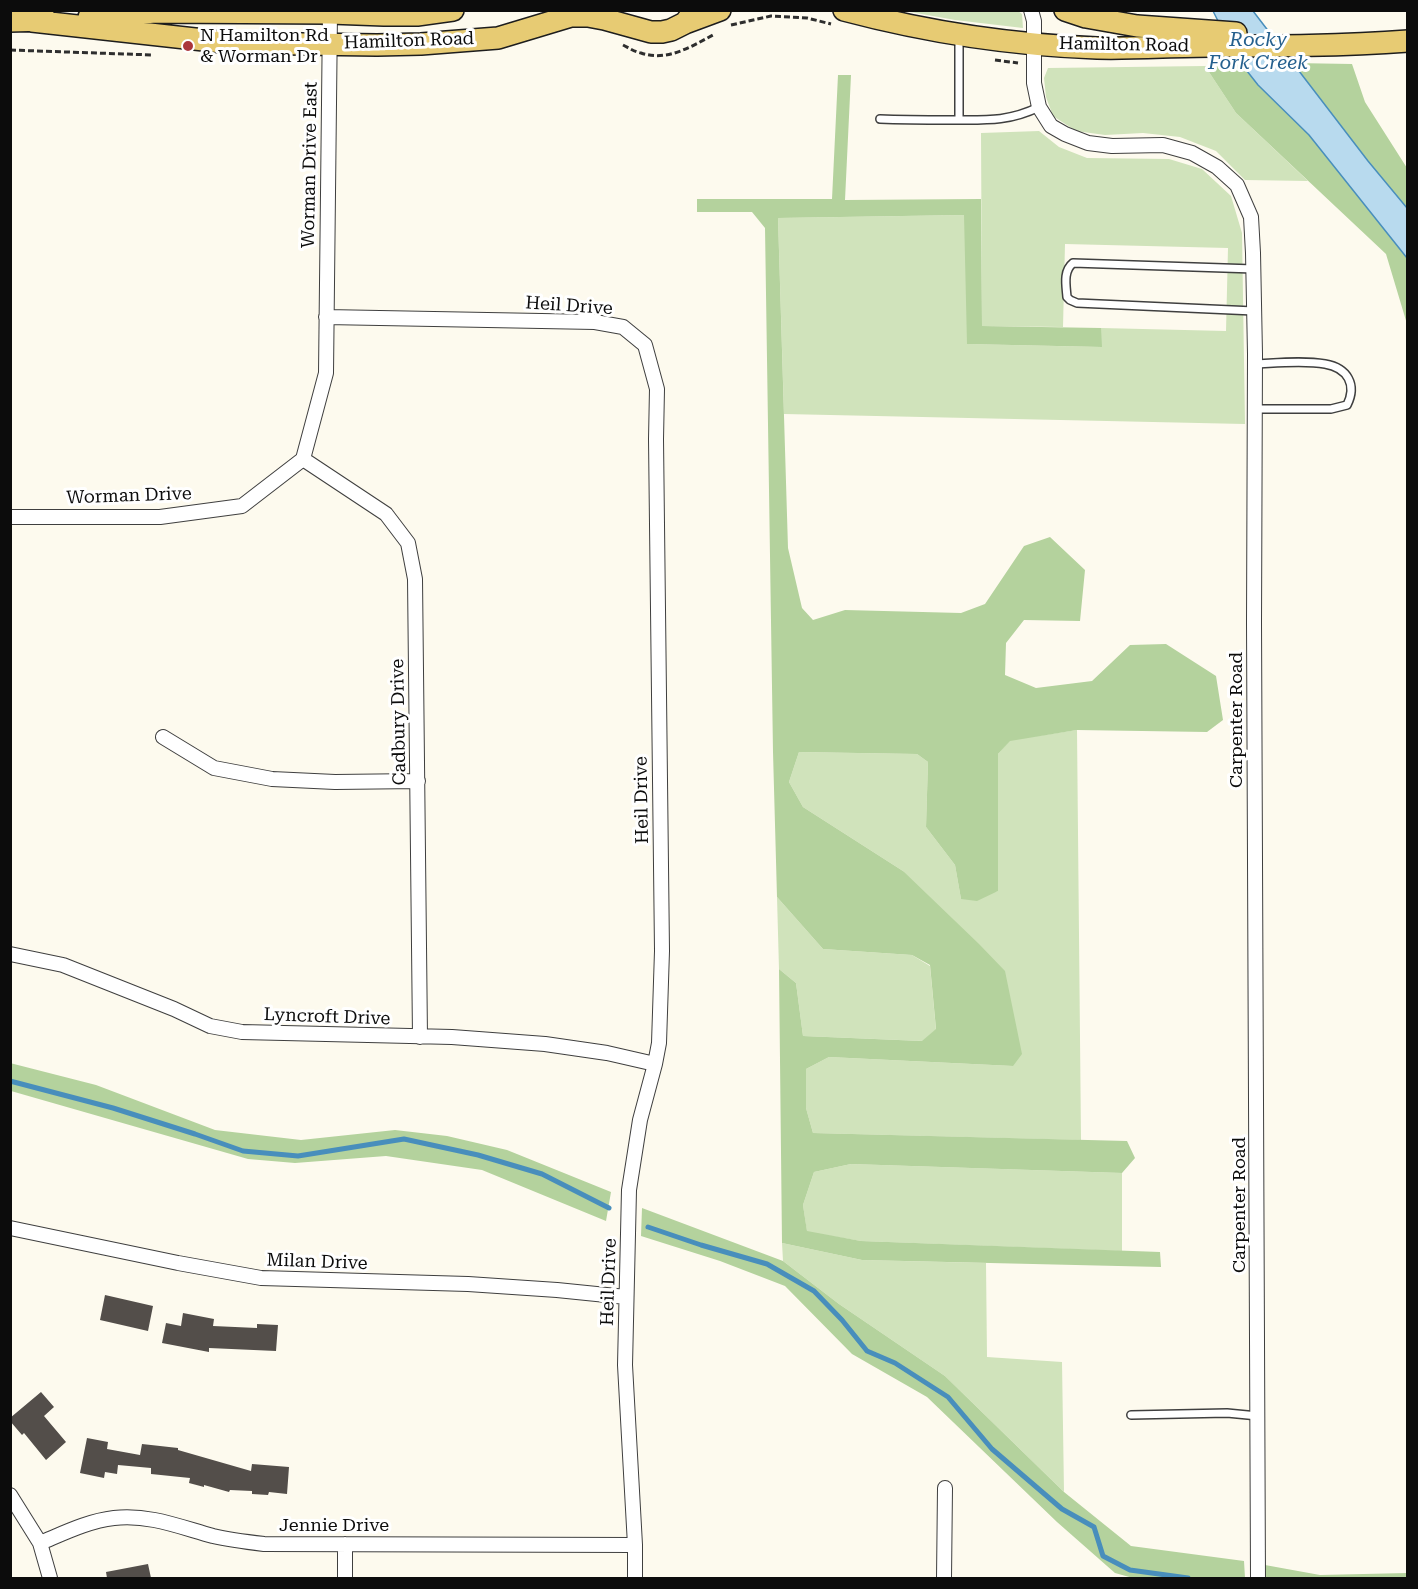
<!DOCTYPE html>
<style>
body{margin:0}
#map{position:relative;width:1418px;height:1589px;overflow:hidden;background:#fdfaee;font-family:"Roboto Serif",serif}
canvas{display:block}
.frame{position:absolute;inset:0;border:12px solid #0c0c0c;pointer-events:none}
</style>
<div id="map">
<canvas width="1418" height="1589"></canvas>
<div class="frame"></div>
</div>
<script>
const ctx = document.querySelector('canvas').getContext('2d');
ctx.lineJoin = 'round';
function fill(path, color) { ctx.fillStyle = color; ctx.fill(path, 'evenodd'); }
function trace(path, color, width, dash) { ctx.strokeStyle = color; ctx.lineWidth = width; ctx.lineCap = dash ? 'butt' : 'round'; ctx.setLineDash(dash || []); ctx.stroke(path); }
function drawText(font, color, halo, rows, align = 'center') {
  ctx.font = font + ' "Roboto Serif",serif'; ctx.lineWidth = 6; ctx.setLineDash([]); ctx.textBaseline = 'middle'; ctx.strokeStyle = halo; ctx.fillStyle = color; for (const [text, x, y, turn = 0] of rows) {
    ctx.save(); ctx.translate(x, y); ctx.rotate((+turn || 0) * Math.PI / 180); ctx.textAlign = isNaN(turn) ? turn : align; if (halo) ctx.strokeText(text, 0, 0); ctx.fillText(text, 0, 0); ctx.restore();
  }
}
fill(new Path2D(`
 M905,11H1018L1022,14L1023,28L955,20Z
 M1205,66L1236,113L1308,181L1245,180L1216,151L1180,137L1143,133L1105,135L1076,131L1053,116L1046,97L1044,78L1048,68Z
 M1039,131L1059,147L1087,158L1169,159L1202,169L1231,196L1242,233L1245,424L784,414L778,218L965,215L968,344L1101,347V328L1226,331L1228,248L1065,244L1063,327L982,326L981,133Z
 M1077,730L1081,1140L813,1133L806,1108V1069L829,1057L1013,1066L903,871L803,807L789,782L799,752L917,754L928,762L926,827L955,865L961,899L998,891V754L1010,740Z
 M777,897L823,949L912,955L930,966L936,1030L923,1041L803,1036L796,983L779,969Z
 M851,1164L1122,1173V1251L861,1241L807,1232L803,1205L814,1172Z
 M782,1243L862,1260L986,1263L987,1357L1062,1362L1064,1492L945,1376L839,1304L783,1261Z`), '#d0e3bb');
fill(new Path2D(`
 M1241,63L1258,85L1309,135L1407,258V324L1386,254L1236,113L1205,66Z
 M1293,63L1352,64L1365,102L1407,168V208L1368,161Z
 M838,75H851L845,200L981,199L982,326L1101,328L1102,347L967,344L964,215L778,218L788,548L802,608L813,620L845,610L961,613L985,604L1024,546L1050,537L1085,570L1080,621L1024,620L1006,643L1005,675L1036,688L1092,681L1130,645L1166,644L1216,676L1223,720L1207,732L1077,730L1010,741L998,754V891L977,901L961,899L955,865L926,827L928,762L917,754L799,752L789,782L803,807L903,871L979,944L1005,971L1022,1054L1013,1066L829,1057L806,1069V1108L813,1133L1127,1141L1135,1158L1122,1173L851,1164L814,1172L803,1205L807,1231L861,1241L1160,1252L1161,1267L862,1260L782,1243L779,969L796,983L803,1036L922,1041L936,1029L930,965L912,955L823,949L777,897L773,752L765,228L752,212H697V199H832Z
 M10,1063L96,1085L215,1130L301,1140L395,1130L447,1136L507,1150L611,1192L606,1221L482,1170L386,1156L295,1163L248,1159L11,1091Z
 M642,1208L783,1261L839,1304L945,1376L1064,1492L1131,1546L1244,1561L1245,1578H1133L1115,1573L1057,1522L927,1397L852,1354L785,1286L720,1261L641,1236Z
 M1265,1565L1320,1575L1407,1573V1578H1265Z`), '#b4d29d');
const water = new Path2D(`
 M1213,11H1253L1368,161L1407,208V258L1309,135L1258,85L1236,57Z`);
fill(water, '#b8daee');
trace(water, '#488ebc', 1.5);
trace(new Path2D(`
 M10,1081L113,1108L195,1134L243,1151L298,1156L404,1139L478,1155L542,1174L609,1208
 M648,1227L701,1245L767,1264L814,1291L842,1320L867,1351L895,1363L948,1397L992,1449L1062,1509L1094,1527L1103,1556L1130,1570L1188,1578`), '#488ebc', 5);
fill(new Path2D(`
 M105,1295L153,1306L148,1331L100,1320Z
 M183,1313L214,1319L213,1326L257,1328V1324L278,1325L276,1351L209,1348V1352L162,1343L166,1323L181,1326Z
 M41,1392L54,1407L44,1416L66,1442L46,1460L24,1433L22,1435L10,1421V1418Z
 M87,1438L108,1442L107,1449L140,1455L142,1444L178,1448V1450L251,1471L252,1464L289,1467L287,1494L269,1492L268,1495L252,1494V1491L230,1490L229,1492L204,1485V1487L189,1483L190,1478L151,1474V1468L118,1465L117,1474L105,1472L104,1478L80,1473Z
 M148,1564L151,1578H107L106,1572Z`), '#534e4a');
const lane = new Path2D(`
 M880,119C904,120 928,120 951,120C985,120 1008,122 1039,107
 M959,120V38
 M1254,269L1073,263C1063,271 1066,285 1067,297L1070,300L1077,303L1254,311
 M1255,409H1331L1347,405C1357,385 1348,368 1325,364C1304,360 1277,363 1255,364
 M1131,1415L1227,1413L1258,1416`);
const street = new Path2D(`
 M1031,10L1034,21V83L1039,107L1051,126L1065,134L1088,143L1112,146L1163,145L1192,153L1217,167L1237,185L1251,217L1253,253L1255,354L1254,622L1258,1578
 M326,317L595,322L623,327L645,345L657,389L656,439L662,951L659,1043L655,1064L640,1120L629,1190L625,1365L635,1545V1578
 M303,459L386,514L408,543L415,579L420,1037
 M10,517H160L242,506L303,459L326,373L330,13
 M163,737L214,768L272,779L335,782L418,781
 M10,954L63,965L174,1009L210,1026L242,1032L452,1037L545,1044L607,1053L655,1064
 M10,1228L178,1263L261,1278L468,1284L557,1290L626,1297
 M10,1495L40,1543L50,1578
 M40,1543C64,1533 88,1521 114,1518C149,1514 180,1527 213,1536C230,1540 247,1542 264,1544L635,1545
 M345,1544V1578
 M944,1578L945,1488`);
const primary = new Path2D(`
 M844,10C927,32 1012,45 1097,48C1135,49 1173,46 1211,46C1277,46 1342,46 1408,41
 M1065,10L1086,17L1137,26L1236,33
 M89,17L156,12L330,13L384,15H417L453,10
 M10,21L46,20
 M32,21L231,43L377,45L421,44L498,38L571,16H588L604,19L651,32H662L671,30L685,23L695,10
 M685,23L720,10`);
trace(lane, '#3f3f3f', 10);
trace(street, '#3f3f3f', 16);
trace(primary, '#1d1d1d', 24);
trace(new Path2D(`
 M731,25L771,16L807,18L831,24
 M623,45C629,48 635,52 641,53C668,62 692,46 715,34
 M10,50L153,55
 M995,60L1018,63`), '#2e2e2e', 3, [6, 3]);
trace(lane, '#fff', 7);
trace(street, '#fff', 14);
trace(primary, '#e7cb73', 21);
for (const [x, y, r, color] of [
 [188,46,6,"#ab363b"]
]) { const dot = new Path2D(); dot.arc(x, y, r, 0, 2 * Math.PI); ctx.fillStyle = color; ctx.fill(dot); trace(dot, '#fff', 2); }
drawText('18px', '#0c0c0c', '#fff', [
 ["N Hamilton Rd",200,36],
 ["& Worman Dr",200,57]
], 'left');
drawText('18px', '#0c0c0c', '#fff', [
 ["Hamilton Road",409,41,-2],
 ["Hamilton Road",1124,45,1],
 ["Worman Drive East",310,165,-89],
 ["Heil Drive",569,306,4],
 ["Worman Drive",129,496,-2],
 ["Carpenter Road",1237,720,-90],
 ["Cadbury Drive",399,722,-91],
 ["Heil Drive",642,800,-91],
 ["Lyncroft Drive",327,1017,2],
 ["Carpenter Road",1240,1205,-90],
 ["Milan Drive",317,1262,2],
 ["Heil Drive",609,1282,-88],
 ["Jennie Drive",334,1526]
]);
drawText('italic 20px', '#25608e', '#fff', [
 ["Rocky",1258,40],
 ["Fork Creek",1258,63]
]);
</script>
